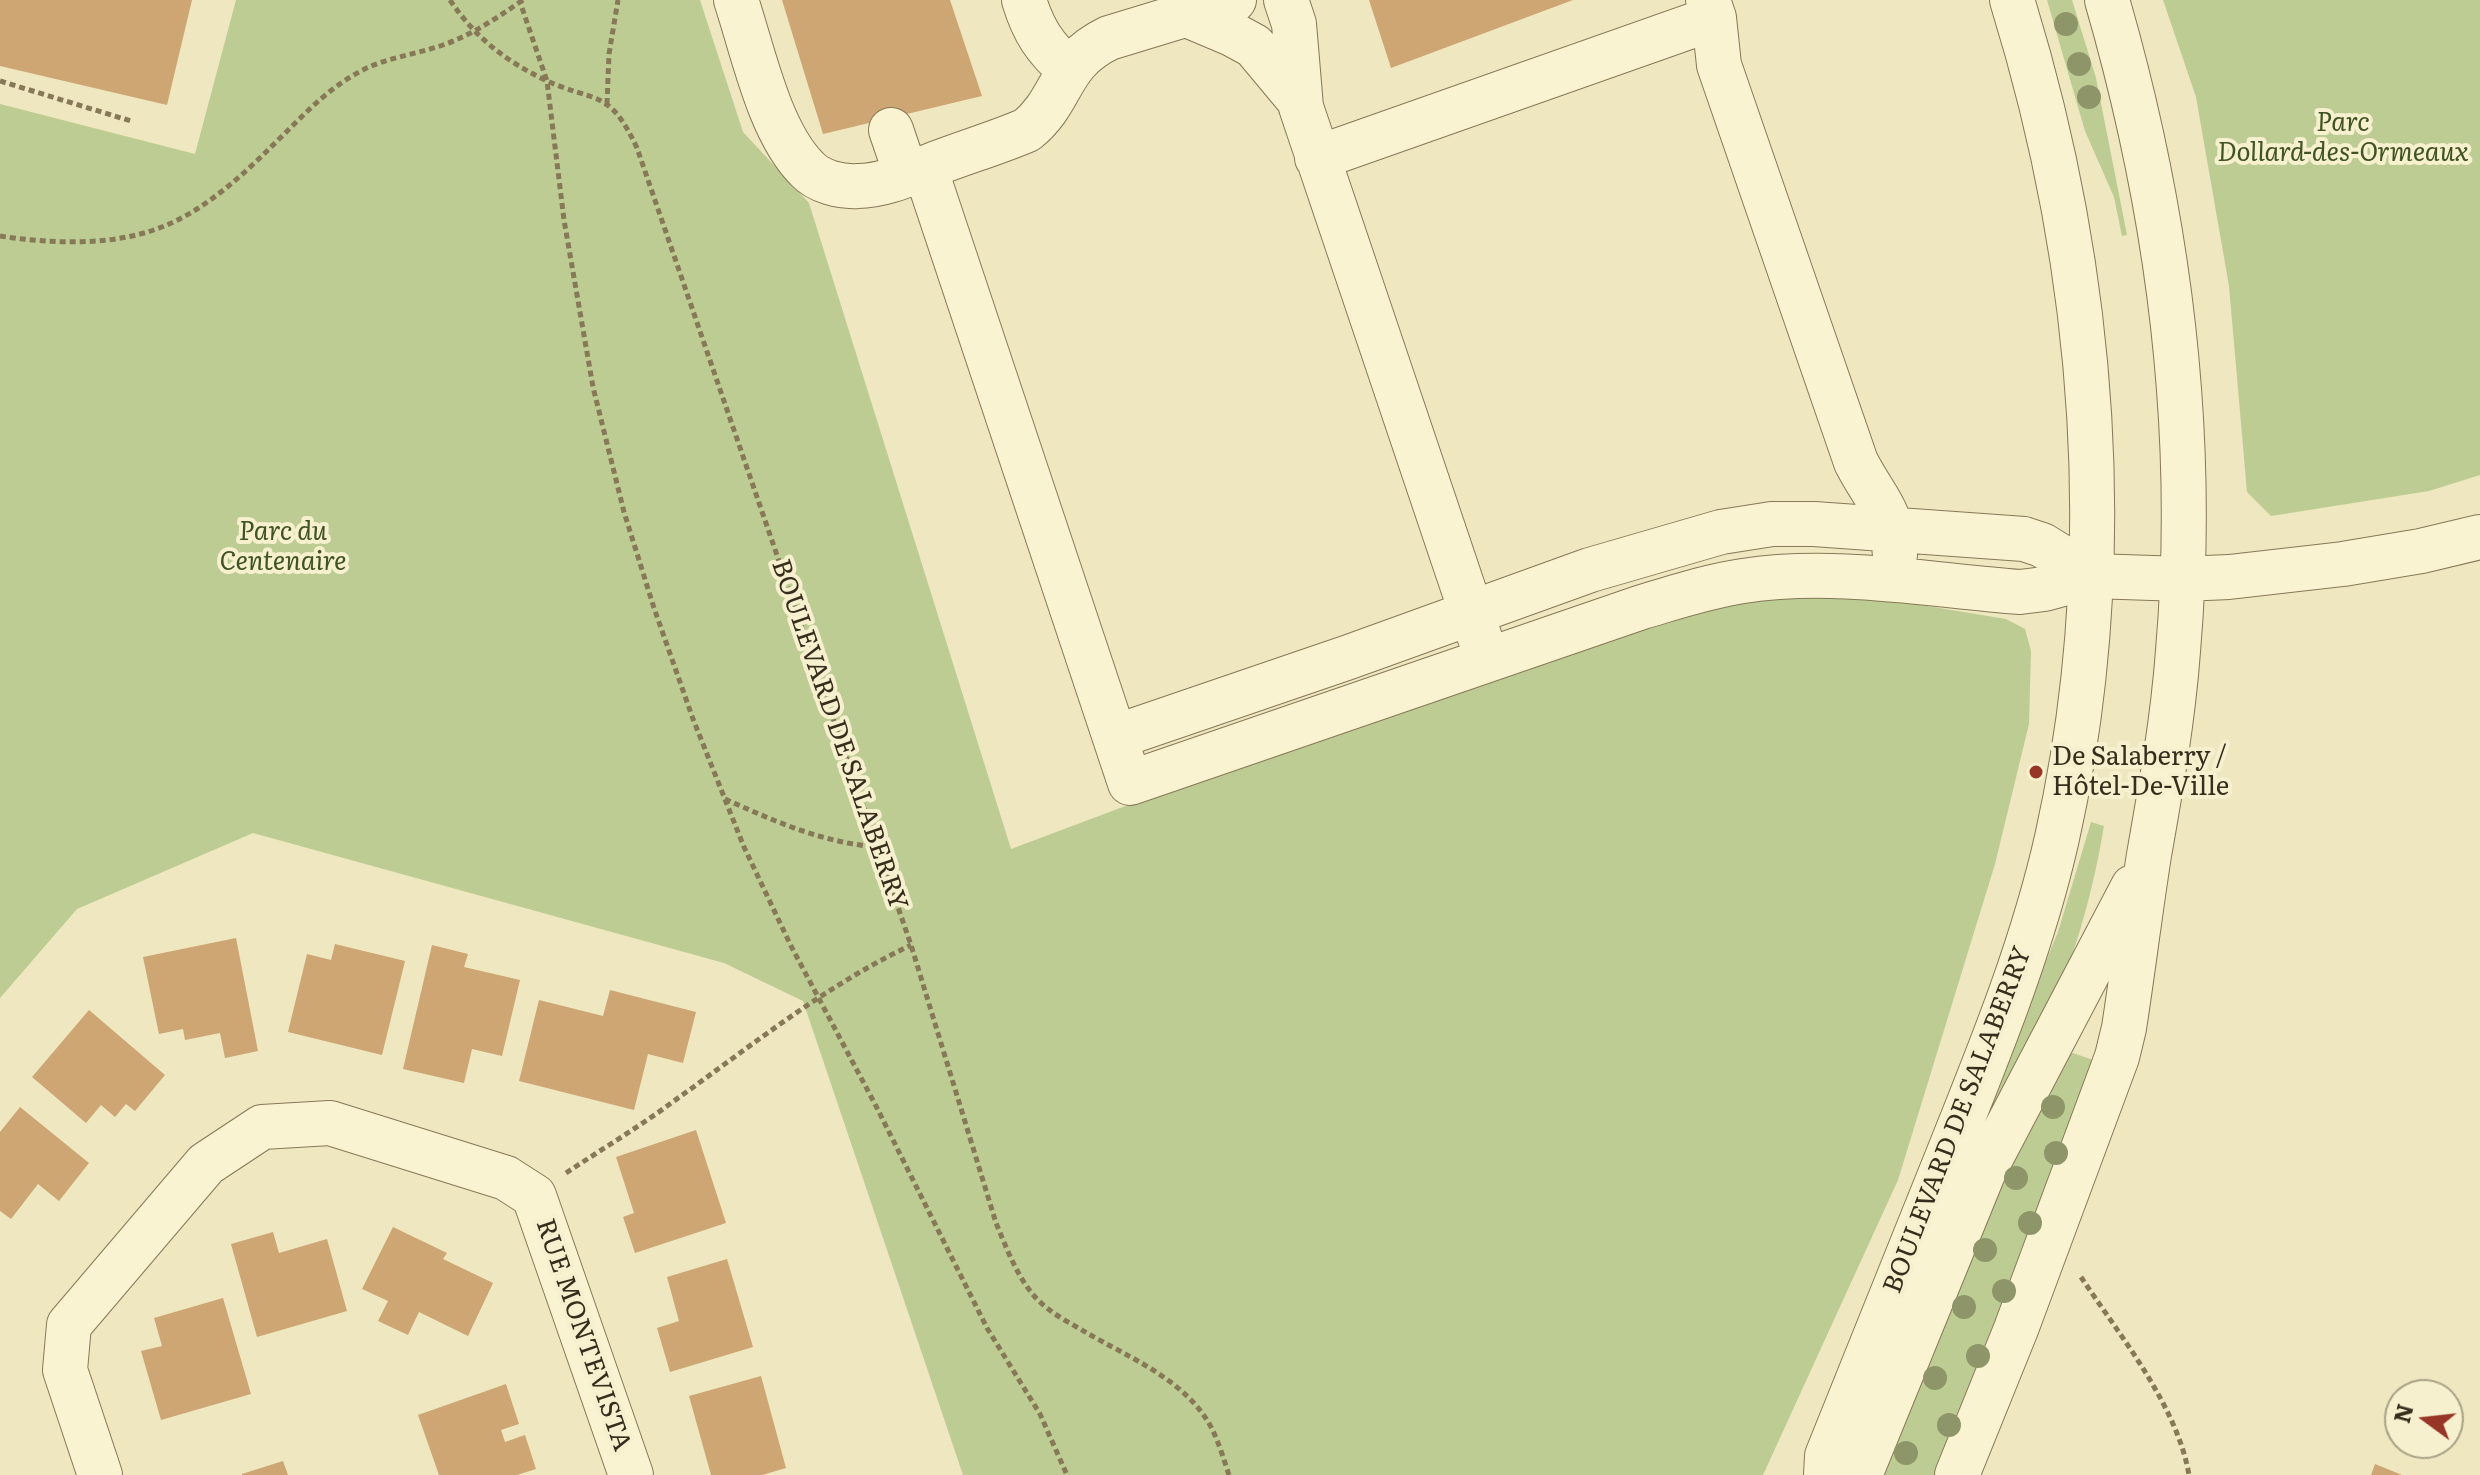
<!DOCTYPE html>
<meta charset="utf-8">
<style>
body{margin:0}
#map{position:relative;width:2480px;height:1475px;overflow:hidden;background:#eee7bf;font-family:Literata,serif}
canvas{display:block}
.north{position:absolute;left:2384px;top:1379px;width:80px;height:80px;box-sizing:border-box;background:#f6f0cf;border:2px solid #a9a287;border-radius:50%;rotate:285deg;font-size:22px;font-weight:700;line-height:32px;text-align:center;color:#362d1c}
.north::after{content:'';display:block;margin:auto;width:28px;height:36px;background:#973626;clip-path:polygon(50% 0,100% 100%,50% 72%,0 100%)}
</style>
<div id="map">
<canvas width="2480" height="1475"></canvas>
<div class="north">N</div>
</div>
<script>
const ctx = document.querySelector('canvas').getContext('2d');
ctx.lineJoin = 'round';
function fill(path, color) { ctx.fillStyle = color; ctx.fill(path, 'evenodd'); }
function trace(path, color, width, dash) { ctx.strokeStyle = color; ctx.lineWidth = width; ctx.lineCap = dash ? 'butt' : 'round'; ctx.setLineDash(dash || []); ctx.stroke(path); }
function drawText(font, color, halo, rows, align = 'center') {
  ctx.font = font + ' Literata,serif'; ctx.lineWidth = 8; ctx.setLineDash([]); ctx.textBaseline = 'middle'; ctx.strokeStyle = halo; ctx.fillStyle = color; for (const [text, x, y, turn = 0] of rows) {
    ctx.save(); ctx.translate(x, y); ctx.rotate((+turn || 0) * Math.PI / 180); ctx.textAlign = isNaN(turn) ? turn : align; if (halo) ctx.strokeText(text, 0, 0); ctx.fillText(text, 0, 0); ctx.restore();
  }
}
fill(new Path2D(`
 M236,0H700L743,132L809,203L1011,849L1493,668L1726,602L1855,594L2006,619L2025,629L2031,651L2029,724L1995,864L1898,1180L1763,1475H963L803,1001L724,963L253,833L77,909L0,998V104L195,154Z
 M2047,0H2072L2096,78L2127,235L2122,236L2114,197L2085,131Z
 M2163,0H2480V475L2429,491L2271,516L2247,492L2229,286L2196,97Z
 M2091,822L2104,826C2091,904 2068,981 2031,1052C2014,1086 1988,1118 1967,1150L2058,932Z
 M2073,1053L2096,1061L1941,1475H1882L2000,1173L2068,1054Z`), '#bdcc93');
fill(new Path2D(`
 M0,0H192L167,105L0,66Z
 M782,0H950L982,96L823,134Z
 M1369,0H1573L1391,68Z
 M236,938L258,1051L225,1058L220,1033L185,1040L183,1029L159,1034L143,957Z
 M335,944L405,961L382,1055L288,1032L307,954L331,960Z
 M432,945L468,954L464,967L520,980L502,1056L472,1049L464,1083L403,1069Z
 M610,990L696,1012L683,1063L648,1054L634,1110L519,1081L539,1000L603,1016Z
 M89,1010L165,1075L135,1111L126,1104L115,1117L101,1105L86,1123L32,1077Z
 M20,1107L89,1163L59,1201L38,1184L11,1219L0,1211V1132Z
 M696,1130L726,1223L635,1253L623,1217L634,1213L616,1157Z
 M393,1227L447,1253L443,1259L493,1283L468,1336L419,1312L408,1335L378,1321L388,1301L362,1289Z
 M273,1232L279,1253L327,1239L347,1311L257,1337L231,1244Z
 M727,1259L753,1347L670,1372L657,1328L679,1321L667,1277Z
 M223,1298L251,1394L161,1420L141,1351L162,1346L154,1318Z
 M761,1376L786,1468L762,1475H711L689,1396Z
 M506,1384L519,1424L501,1430L505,1442L525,1435L536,1469L517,1475H439L418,1415Z
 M283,1461L288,1475H242V1474Z
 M2375,1464L2402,1475H2371Z`), '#cda674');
const minor = new Path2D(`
 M736,0C753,51 769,131 807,169C819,182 841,187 858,186C886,186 915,171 940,162C969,151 999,142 1027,130C1065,99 1057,63 1109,38L1234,0
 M1024,0C1033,30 1045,49 1069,69
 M1286,0L1294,24L1301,107L1480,638
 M1708,0L1714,18L1719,65L1856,462C1876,501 1891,507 1895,555
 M1187,15L1232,34L1254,46L1299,100
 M891,130L906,174
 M1317,158L1714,18
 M925,168L1130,783L1642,607C1676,597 1709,586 1743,581C1834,567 1929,585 2020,592L2044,589L2092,576L2183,579L2229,577L2343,564L2421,551L2480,537
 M1115,737L1349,657L1590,570L1721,532L1772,524H1814L2024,539L2042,545L2092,576
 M100,1475L65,1370L69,1325L206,1164L262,1127L330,1123L506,1178L534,1196L631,1475
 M1826,1475L1827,1456C1867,1357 1906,1259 1946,1160C1988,1055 2032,949 2057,838C2119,561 2096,271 2012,0
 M1860,1475L1984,1171L2133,887
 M1957,1475L2016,1329L2117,1057L2124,1028C2133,970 2140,912 2149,855C2161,787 2173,719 2178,651C2197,431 2168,211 2107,0`);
trace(minor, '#877857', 46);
trace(new Path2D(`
 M450,0C474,36 504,60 543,79C595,104 608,86 637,148L911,945L996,1223C1007,1249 1017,1277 1036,1298C1050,1313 1070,1323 1087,1333C1130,1358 1188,1381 1212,1429C1219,1443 1224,1460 1229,1475
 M523,0L520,2L547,81L564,220L593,387L624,512L654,608L693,719L744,847L791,946L876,1106L987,1328L1040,1414L1067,1475
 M0,81L131,121
 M607,104L609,54L618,0
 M0,236C53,244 118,247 169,224C206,208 242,176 271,147C299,120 324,91 359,72C384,58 413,55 440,46C470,36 494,20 520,2
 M725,799C774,821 823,843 878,847
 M566,1173C602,1149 639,1127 674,1101C751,1046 825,986 911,945
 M2081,1277C2120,1336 2177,1405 2189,1475`), '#877857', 5, [6, 4]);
trace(minor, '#f9f3d2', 44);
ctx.fillStyle = '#8e9669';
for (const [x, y] of [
 [2066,24],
 [2079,64],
 [2089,97],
 [2053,1107],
 [2056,1153],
 [2016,1178],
 [2030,1223],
 [1985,1250],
 [2004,1291],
 [1964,1307],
 [1978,1356],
 [1935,1378],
 [1949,1425],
 [1906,1453]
]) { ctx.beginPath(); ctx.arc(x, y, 12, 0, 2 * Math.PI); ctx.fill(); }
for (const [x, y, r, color] of [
 [2036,772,8,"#973626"]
]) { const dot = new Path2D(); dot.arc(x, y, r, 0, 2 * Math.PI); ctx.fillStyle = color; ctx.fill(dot); trace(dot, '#f6f0cf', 3); }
drawText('italic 26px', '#405322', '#f6f0cf', [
 ["Parc",2343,123],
 ["Dollard-des-Ormeaux",2343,153],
 ["Parc du",283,532],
 ["Centenaire",283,562]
]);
drawText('26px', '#362d1c', '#f6f0cf', [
 ["BOULEVARD DE SALABERRY",839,735,71],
 ["BOULEVARD DE SALABERRY",1958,1120,-69],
 ["RUE MONTEVISTA",583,1335,71]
]);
drawText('26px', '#362d1c', '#f6f0cf', [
 ["De Salaberry /",2052,757],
 ["Hôtel-De-Ville",2052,787]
], 'left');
</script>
